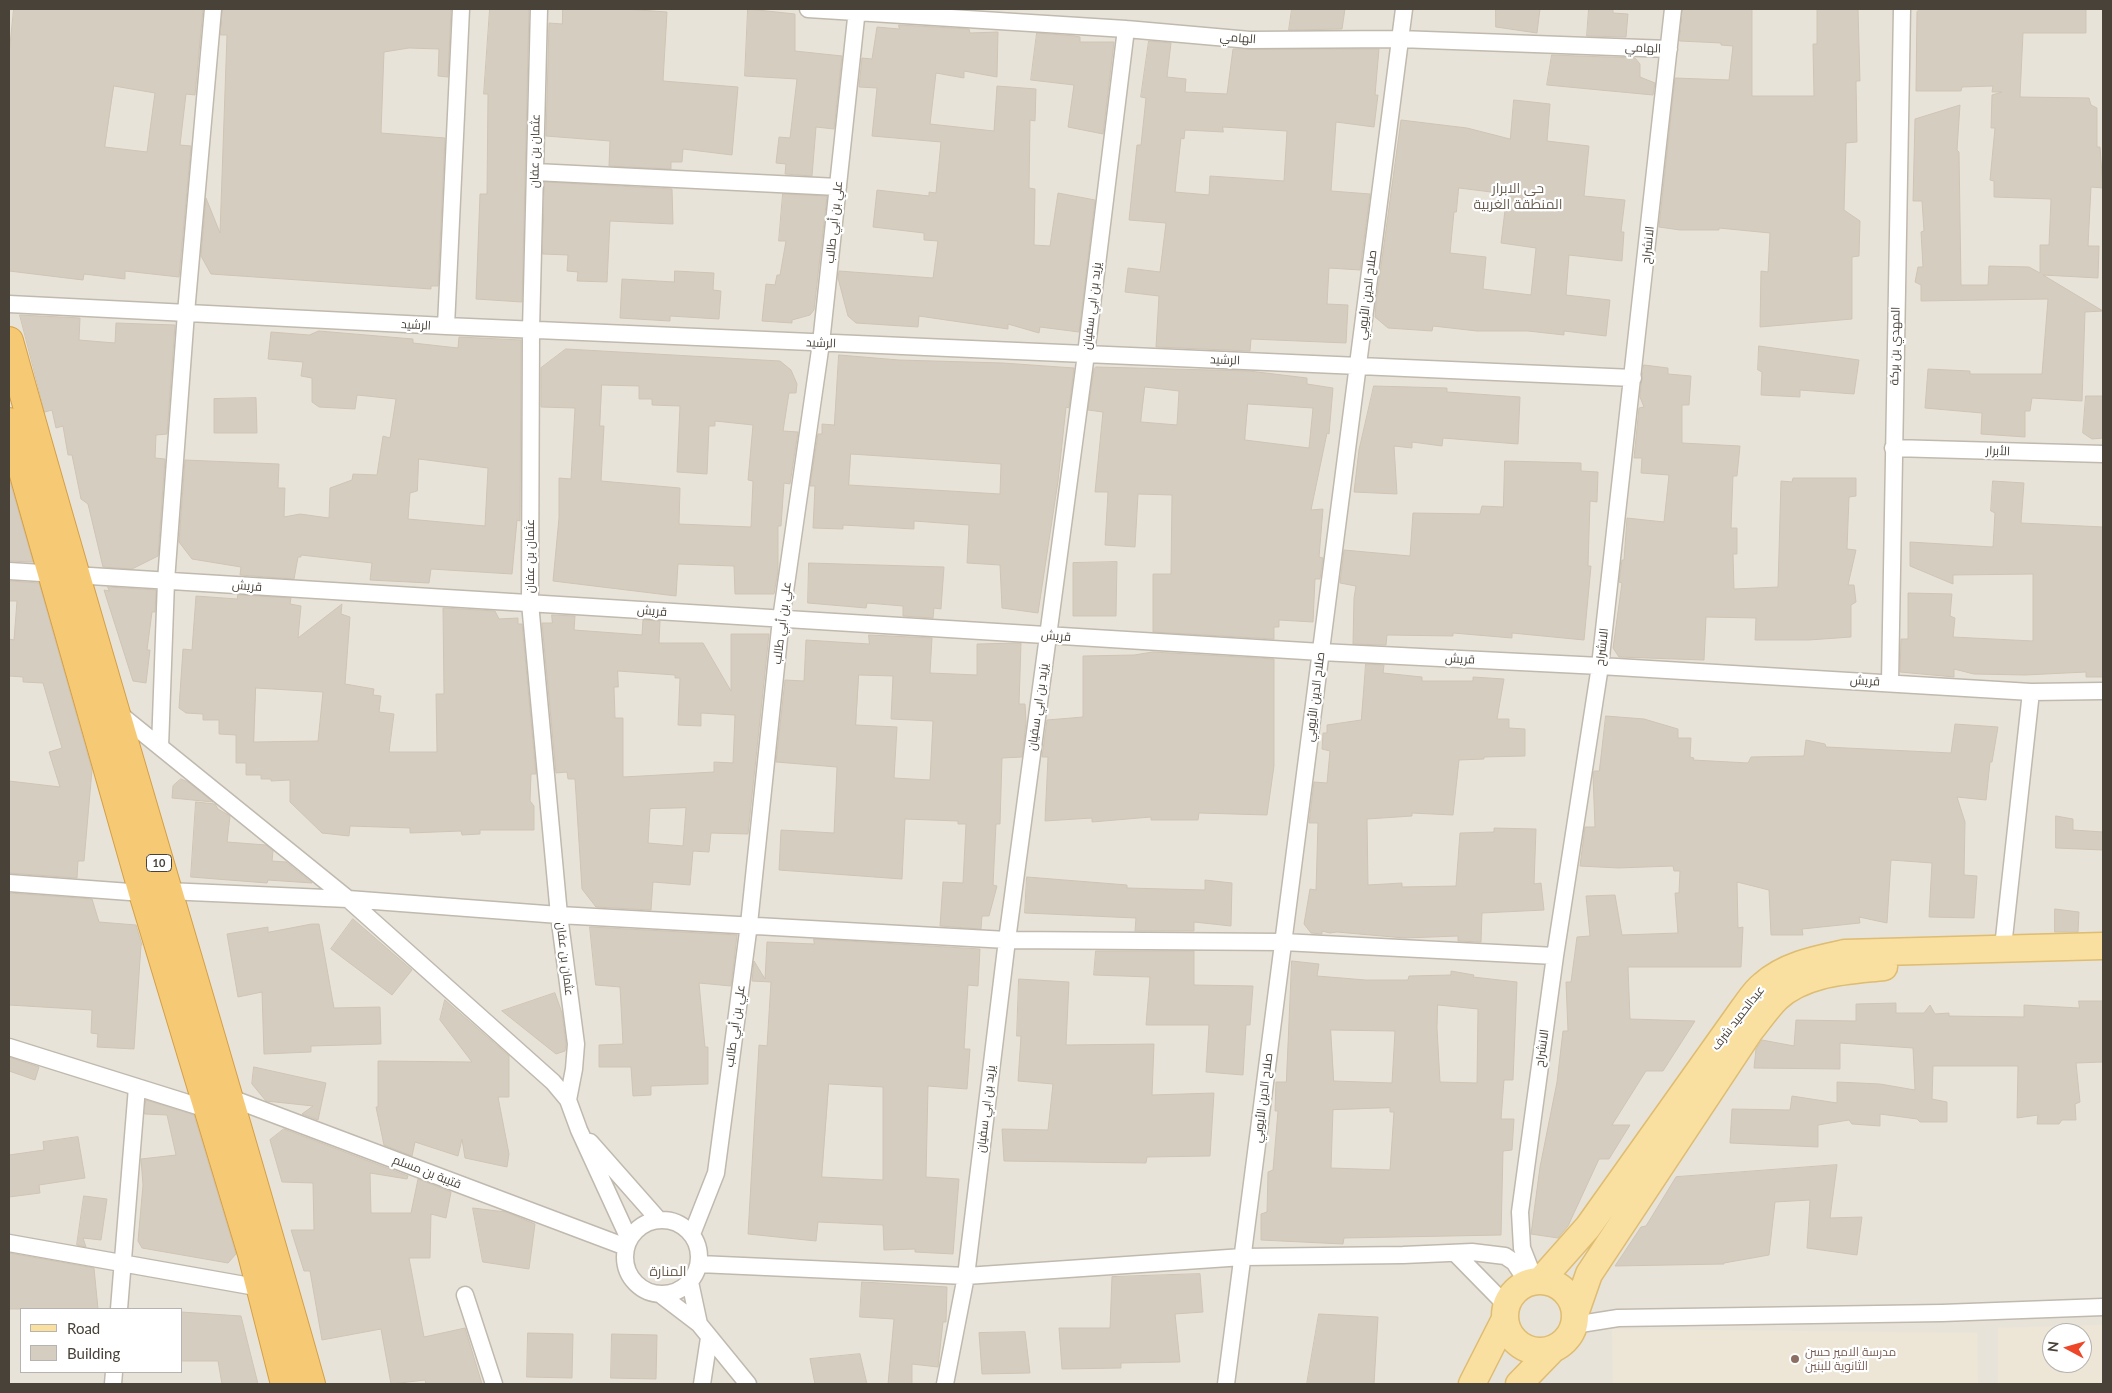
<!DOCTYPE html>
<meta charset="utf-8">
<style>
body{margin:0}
#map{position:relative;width:2112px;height:1393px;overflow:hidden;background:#f4f2eb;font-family:Lato,sans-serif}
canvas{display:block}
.frame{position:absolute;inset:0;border:10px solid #484239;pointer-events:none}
.legend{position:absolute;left:20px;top:1308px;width:162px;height:65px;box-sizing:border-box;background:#fff;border:1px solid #b6b3b0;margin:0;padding:6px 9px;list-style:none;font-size:15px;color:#484239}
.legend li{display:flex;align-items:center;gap:10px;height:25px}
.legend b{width:25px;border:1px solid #b6b3b0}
.north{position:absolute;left:2042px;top:1323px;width:50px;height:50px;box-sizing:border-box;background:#fff;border:1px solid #b6b3b0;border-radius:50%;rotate:276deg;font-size:14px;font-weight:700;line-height:20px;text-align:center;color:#484239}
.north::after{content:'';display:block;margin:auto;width:18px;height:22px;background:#ee4629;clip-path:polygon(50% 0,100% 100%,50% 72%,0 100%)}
</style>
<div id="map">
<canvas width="2112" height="1393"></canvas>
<div class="frame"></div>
<ul class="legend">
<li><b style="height:6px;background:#f9dfa0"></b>Road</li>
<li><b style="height:14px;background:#d6cdc1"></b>Building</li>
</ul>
<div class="north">N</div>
</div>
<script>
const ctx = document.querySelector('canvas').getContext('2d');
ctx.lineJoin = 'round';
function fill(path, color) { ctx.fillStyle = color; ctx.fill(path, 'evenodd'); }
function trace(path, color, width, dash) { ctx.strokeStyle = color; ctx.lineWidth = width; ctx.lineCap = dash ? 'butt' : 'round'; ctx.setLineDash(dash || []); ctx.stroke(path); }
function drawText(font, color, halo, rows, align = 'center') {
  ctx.font = font + ' Lato,Cairo,sans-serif'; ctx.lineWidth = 4.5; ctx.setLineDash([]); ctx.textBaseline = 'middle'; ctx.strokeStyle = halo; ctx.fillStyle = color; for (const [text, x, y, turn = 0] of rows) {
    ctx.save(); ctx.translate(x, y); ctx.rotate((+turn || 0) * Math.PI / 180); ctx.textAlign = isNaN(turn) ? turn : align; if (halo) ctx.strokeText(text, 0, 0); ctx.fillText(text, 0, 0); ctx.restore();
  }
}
fill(new Path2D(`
 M9,9H2103V1384H9ZM21,1309H181V1372H21ZM2052,1333H2082V1363H2052Z`), '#e8e3d9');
fill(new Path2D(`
 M2103,1325V1384H1998V1328ZM2052,1333H2082V1363H2052Z
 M1612,1329L1977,1333L1978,1384H1613Z`), '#ede6d6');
const building = new Path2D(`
 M14,9H203L195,95L186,94L180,145L191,146L179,277L125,271V279L84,274L83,280L9,271V55ZM114,86L155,93L147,152L105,147Z
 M223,9H451L448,77L438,76L439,49L409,48L384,52L381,133L445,138L438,286H431V289L211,274L201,256L206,198L220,233L227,35H221Z
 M490,9H529L522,302L476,299L480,194H487L488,94H484Z
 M563,9H624L667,12L663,81L738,87L732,155L683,149L682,162H671V169L609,166L610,141L546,136L549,23L562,24Z
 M748,9L795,14V51L842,56L834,129L816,127L812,176L785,174L786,164L776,163L779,137L790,138L797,79L745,76Z
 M1292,9H1345L1342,29L1289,30Z
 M1496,9H1540L1537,33L1496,27Z
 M1589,9H1613V13L1628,14L1626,37L1587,36Z
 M1683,9H1752V96H1814L1813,44H1817V9H1858L1860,81H1856L1857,142L1846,143L1844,210L1860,221L1859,256L1852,257V319L1760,327L1761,271L1768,272L1770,233L1719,228V230H1680L1659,227L1675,78L1729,80L1733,46L1721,45V43L1680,41Z
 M1920,9H2086V33H2023L2020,97L2089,98L2091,105L2097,108V147H2100L2103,188L2091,187L2088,246H2099L2098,278L2043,275L2103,311L2085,312L2082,401L2032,398L2030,411H2025V437L1981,434L1982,413L1925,408L1928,369L1970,371V374H2042L2048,299L1921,301V285L1915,282L1918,267H1923L1921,232L1924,231L1922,201H1913L1915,119L1960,105L1957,150L1959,152L1961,285H1988L1989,266L2029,267L2040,273V245H2049L2051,199L1994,197V181L1990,180L1995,128H1991L1992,95L2002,92H1992L1993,86L1962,87L1961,91H1916L1917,12Z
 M899,25L969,29L970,33L998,32L997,77L964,71V78L936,73L930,124L994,131L997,86L1036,89L1035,121L1030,120L1029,188L1035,189L1034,245L1050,246L1058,193L1095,200L1079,332L1040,327L1039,333L1008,324V329L919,316L918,327L856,323L848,316L838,278L839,271L933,278L938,241L924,240V233L873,227L877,190L929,196V192L936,193L941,142L872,136L877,88L859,87L862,58L872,59L877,27L899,29Z
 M1037,33L1075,36L1080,37V42H1114L1103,134L1068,127L1074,85L1031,80Z
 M1149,41L1171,43L1167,77L1186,79L1185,92L1227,94L1233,49H1379L1375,95H1378L1374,127L1336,122L1331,191L1370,194L1360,270L1329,268L1327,304L1348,305L1346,343L1251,339L1250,351L1156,347L1159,296L1125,292L1128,268L1160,272L1166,223L1129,220L1137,145H1141L1146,98L1141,97ZM1223,127L1287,131L1284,181L1210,176L1209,195L1175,192L1181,138L1184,139L1185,130L1223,132Z
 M1552,55L1635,58L1640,64V77L1655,83L1653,95L1547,85Z
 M1514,100L1550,104L1547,141L1589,146L1584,196L1625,200L1621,232H1624L1622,261L1569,255L1566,295L1610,300L1606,336L1564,331V335L1528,331H1477L1433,326L1432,331L1388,328L1375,317L1376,303L1401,120L1467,128L1510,139ZM1459,188L1507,194L1501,243L1536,248L1531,295L1483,289L1486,257L1450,253L1454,212H1456Z
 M545,182L672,189L673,224L610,221L607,282L577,281L578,272L567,271L568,255L543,254Z
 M783,194L827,196L814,310L810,315L792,320V323L762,321L766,284L775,285L777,275H780L786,241H779Z
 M675,271L714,273L713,290L721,291L719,319L670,316V321L620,318L622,279L674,282Z
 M20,315L80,318L79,340L115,343L116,323L175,325L167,434L156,435L155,458L165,459L158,556L132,569L103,567L88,504L81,499L72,455H68L63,426L56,428L52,410L45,412Z
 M319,331L413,339V343L458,348L459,337L521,340L520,521L517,520L512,574L431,569L429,583L370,580L372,563L301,555V557H298L294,579L240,575L241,567L192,559L179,542L185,460L279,464L278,488H285L284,517L300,514L329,518L330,488L352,480L353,474L377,475L383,436L390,438L396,399L357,395L355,409L319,407L312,402V378L301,376L303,362L268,359L271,332L309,335ZM419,459L488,468L485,526L408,519L410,493L417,491Z
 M1759,346L1859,360L1854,394L1800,390V397L1761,395L1762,372L1758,370Z
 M566,349L780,361L791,370L797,384L796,393H789L783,431L798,432L790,484L784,483L781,526H778V571L774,594H735L734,566L678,564L676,596L553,581L559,518V478L571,479L575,408L541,407V368ZM602,385L639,386V399H652V405L680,406L677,472L707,474L709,426H715V421L753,425L748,480L753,481L751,527L679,524L680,488L601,481L604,426H600Z
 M839,355L899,360L1003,363L1074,368L1069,408L1066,407L1058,481L1038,613L1002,608L1000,565L967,563L969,525L914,521V529L843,525V529L813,528L815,486H810L818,434H822V424L834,425ZM851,454L1001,464L1000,494L849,485Z
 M1644,365L1668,368V374L1691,376L1689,405H1682V443L1740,446L1737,476H1733L1731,528H1737V554H1733L1734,589L1778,587L1781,481L1792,482L1793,478H1856V496L1849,497L1847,549L1856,550L1848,585H1854L1856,602L1851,605V637L1809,640H1755L1756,618L1706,617L1704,660L1619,657L1613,648L1622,583L1619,582L1622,560H1624L1627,518L1664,522L1669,475L1641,473L1642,458H1634L1639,408L1644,407L1640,397Z
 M1096,367L1249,371L1307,378V384L1333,388L1329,434L1327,433L1311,510L1323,509L1319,557L1323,558L1320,579H1315L1313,622L1279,620V627H1274V639L1153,632V574H1171L1172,495L1138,494L1135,547L1105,545L1108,492H1095L1103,412L1088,410L1094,369ZM1145,387L1179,391L1177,425L1141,422ZM1248,404L1313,408L1309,448L1245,440Z
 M1374,386L1447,388V392L1520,397L1518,444L1443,438L1442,446L1412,442V448L1394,446L1397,494L1354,492L1359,450Z
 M2086,396H2103V438L2092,439L2083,433Z
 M256,398L257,433H214V399Z
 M1505,461L1581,463V471L1598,472L1597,502L1590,501L1588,566H1591L1584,640L1512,633V638L1453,633V636L1387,635L1386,645L1353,644L1354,598L1356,586L1340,583L1344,550L1410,556L1413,513L1480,514L1482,506L1503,507Z
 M9,478L33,562L9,561Z
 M1993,481L2024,483L2021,523L2103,527V677H2086V672L2025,675L1974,674L1954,669V677L1900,672L1901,639H1908V593L1952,594L1950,616L1955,618L1953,637L2033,641V574L1953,575V584L1910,566V542L1993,547L1995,513L1991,511Z
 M1117,562L1116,616H1073V563Z
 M809,563L944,567L941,609L934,608L933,618L903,616V606L867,603L866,608L808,603Z
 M9,581L39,583L92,770L84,861H78L77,878L9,873V781L60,787L49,752L62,748L43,683L23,682V677L9,676V639L14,640L17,601H9Z
 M108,587L156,590L155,612H152L147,650H150L146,683L133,681L104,590L109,591Z
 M238,595L291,598L290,604L301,606L298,638L342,604L341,614L350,617L345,684L374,689L373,695L381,696L379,712L394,714L389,752H437L436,694H444L443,608L495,611L499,619L518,618V624H522L536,774H531L530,801L534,806V830H480V834L462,835L461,831L410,833V828L350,826L349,836L322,833L290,802V780L271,781V779H261V775H246V763H236V735L219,734V720H203V714L186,713L179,708L183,649L192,650L196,596L237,599ZM256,688L323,692L318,741L254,742Z
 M552,615L575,616L574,630L642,635L643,620L660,621L659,643H703L731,691V634H769L748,834L711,833L709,852L693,851L690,885L653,882L651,910L596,907L582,889L575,779H568L567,772L556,773L542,623H552ZM618,671L675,675V678H680L678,725L701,726V713L735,715L733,763L714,762V772L623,777V718H615L614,687H618ZM686,808L683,846L648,843L650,809Z
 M869,635L932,638L930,673L977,675V644L1021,643L1019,704H1025L1026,722L1022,757L1002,758L1000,824H996L993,885L997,886L989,916H982L981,929L940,926L943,882L963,883L966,824H958V821L905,819L902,879L779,870L781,830L834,833L837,767L776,762L785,680L804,681L806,640L869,644ZM859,675L893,676L891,719L933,721L930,780L894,778L897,727L856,725Z
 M1153,652L1274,659V766L1267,815L1199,813L1198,820H1151V817L1092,822V818L1045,821L1048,757H1042L1047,720L1083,717V656L1134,655Z
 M1366,664L1384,665L1383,673L1422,677V681H1473V677L1504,679L1497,719H1509V728L1525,729V756L1484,757V759L1459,760L1453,815L1412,813V816L1367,819L1368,885L1402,883V887L1456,886L1460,833L1494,832V828L1536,829L1534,884L1541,883L1544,910L1482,913L1481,942L1458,941V936L1404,938L1337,932L1330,933L1322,931V934L1311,933L1304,924L1310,889L1316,890L1318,823H1309L1314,782L1327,783L1330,751L1322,749L1323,733H1327V725L1361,720Z
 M1606,716L1644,719L1678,729V738H1691L1690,757L1694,758L1693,760L1748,763L1751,757L1804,756L1806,740L1825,744L1826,747L1951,753L1955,724L1998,727L1992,762H1990L1986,800L1957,797L1965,822L1964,875L1977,876L1974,918L1929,917L1932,863L1891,860L1887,923L1859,917L1860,923L1802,929L1803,935H1771L1769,890L1737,882L1738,928L1743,927L1741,967H1628L1630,1019L1695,1021L1663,1071H1646L1612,1125H1630L1609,1159H1599L1568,1226L1558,1238L1531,1234L1540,1167L1557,1082L1563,1031H1568L1566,982H1571L1577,937L1590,936L1586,896L1615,895L1622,935L1678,933L1675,893H1679L1680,871H1674L1673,866L1618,868L1580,866L1585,827H1595L1593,775L1594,771H1599Z
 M181,779L188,782L213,802L172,798L173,786Z
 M196,802L215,804L218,809L230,816L227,842L266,845L273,851L272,861L286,862L312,883L268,880L267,883L191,877Z
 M2056,816L2073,819V830L2103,832V850L2056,848Z
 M1027,877L1127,885V888L1205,890V880L1232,883L1231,926L1194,922V931H1135L1136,918L1025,913Z
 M9,893L92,899L99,922L136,925L142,945H141L134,1049L97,1047L98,1034L91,1033L92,1010L9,1005Z
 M2055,909L2079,912L2078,932H2055Z
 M353,919L412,970L392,995L331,949Z
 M312,924H319L334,1008L380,1007L381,1044L311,1046V1052L264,1054L262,992L238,997L227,934L268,927V932Z
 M590,927L737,935L731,986L699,983L705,1047H708V1084L651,1086V1095L633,1096L631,1067H599V1045L623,1044L620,987L596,985Z
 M814,939L980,949L978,986L968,985L964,1049H970L967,1089L928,1086L926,1177L959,1179L953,1254L915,1252V1249L884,1250L883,1225L818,1222L816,1241L748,1234L759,1045L767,1046L771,982L752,981L754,961L765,979L767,942L814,944ZM829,1084L883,1087V1180L822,1177Z
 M1096,951H1194V985L1253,986L1250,1025H1246L1243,1075L1206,1072L1209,1025H1146L1150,977L1094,975Z
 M1292,961L1319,964L1317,976L1366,980H1408L1409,976L1451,975V971L1474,975L1473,977L1517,982L1513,1080H1504L1501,1119H1514L1512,1150L1503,1151L1501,1235L1344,1238L1343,1244L1261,1240V1214L1267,1212L1268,1172L1273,1170L1278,1111H1275L1276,1082H1286ZM1438,1005L1478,1009L1477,1083L1440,1082L1437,1028ZM1331,1030L1395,1031L1392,1083L1334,1081ZM1390,1108V1112H1394L1390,1170L1331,1168L1333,1110Z
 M1019,979L1069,982L1066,1045L1154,1044L1152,1095L1214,1093L1210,1156L1147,1157L1146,1163L1004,1161L1002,1129L1048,1130L1053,1084L1018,1081L1021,1036H1017Z
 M555,993L562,1013L566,1044L565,1051L556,1054L502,1011Z
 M445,1000L509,1056V1097H498L509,1154L507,1167L465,1158L462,1139L458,1156L415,1142L412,1156L384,1145L376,1107H378V1061L472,1062L440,1020Z
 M2079,1001H2103V1062L2076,1063L2080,1102L2075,1104L2076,1120H2062L2059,1124H2037L2038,1115L2017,1118L2018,1066H1933L1932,1099L1947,1102V1122H1920L1917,1119L1880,1114V1126L1852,1124L1849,1120L1818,1125V1147L1730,1143L1732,1109L1790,1110L1792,1096L1837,1103V1082L1880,1084L1915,1090L1913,1048L1840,1043V1069L1754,1068L1756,1049L1762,1040L1794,1046L1796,1020L1856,1021V1004L1896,1003V1013H1924L1930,1005L1935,1014L1949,1013V1016L2024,1017V1005L2079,1008Z
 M9,1057L39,1067L35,1080L9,1071Z
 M254,1067L326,1083L318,1120L302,1114L313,1106L266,1101L252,1084Z
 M146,1100L194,1115L236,1254L228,1263L142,1248L138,1241L143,1185L141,1159L176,1155L167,1115L145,1114Z
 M284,1129L408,1176L407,1179L370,1173L371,1213H411L418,1179L451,1192L446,1218L431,1214L430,1258H409L424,1337L465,1328L482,1384H426L425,1380L391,1384L381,1329L322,1340L310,1271H304L291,1230H314L313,1183L282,1182L270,1140Z
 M78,1137L85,1178L39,1185L40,1193L9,1197V1155L44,1150L43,1142Z
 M1837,1165L1830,1218L1862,1217L1857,1255L1807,1248L1810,1200L1775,1202L1769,1255L1724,1263V1264L1615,1266L1641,1227L1646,1226L1676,1177Z
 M84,1196L107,1199L101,1240L83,1238L86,1247L77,1245Z
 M473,1208L506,1212L535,1224L529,1269L483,1262Z
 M9,1253L94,1268L98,1309H9Z
 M1200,1274L1203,1312L1175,1314L1180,1362L1121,1363V1368L1062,1369L1059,1328H1110L1112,1277Z
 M862,1282L947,1287L946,1322H943L938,1367L912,1364V1384H888L894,1319L860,1317Z
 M181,1312L241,1316L258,1384H222L218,1361H181Z
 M1319,1314L1378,1317L1374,1384H1307Z
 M1025,1332L1030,1373L982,1374L979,1333Z
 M528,1333L573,1334L572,1378L527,1377Z
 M612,1334L657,1335L656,1379L611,1378Z
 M860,1354L867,1384H815L810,1359Z`);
fill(building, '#d6cdc1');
trace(building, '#d0c5b4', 1);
const street = new Path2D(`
 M539,9L531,330L530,603L559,915L576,1044L574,1069L568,1100
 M808,9L1126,29L1250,40L1399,39L1669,49
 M535,172L838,187
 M9,304L446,326L1633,378
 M446,326L461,9
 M1893,448L2103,454
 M9,571L1321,652L1600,666L2031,692L2103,691
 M1890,682L1902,9
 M117,712L348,899L553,1082L568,1100L579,1130L629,1239
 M160,747L166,581L186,313L213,9
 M9,883L143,893
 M167,891L348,899L559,915L1007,940L1283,942L1555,956
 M2003,947L2031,692
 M9,1047L207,1109
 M228,1097L626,1247
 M590,1142L658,1219
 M625 1257a37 37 0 1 1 74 0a37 37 0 1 1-74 0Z
 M692,1234L716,1173L749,924L781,619L821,343L857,9
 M9,1243L267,1289
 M1455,1253L1506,1305
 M699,1264L966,1276L1243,1257L1403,1255L1472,1252L1505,1256L1514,1262L1526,1280
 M1535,1281L1522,1248L1520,1212L1555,956L1600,666L1673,9
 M690,1282L699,1324
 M465,1295L494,1384
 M661,1295L699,1324L748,1384
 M119,1309L137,1087
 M1574,1325L1618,1318L1942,1313L2103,1307
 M113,1384L114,1372
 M702,1384L709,1338
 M945,1384L966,1276L1007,940L1086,354L1126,29
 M1226,1384L1404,9`);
const primary = new Path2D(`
 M1540,1281L1588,1227L1743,1009C1749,1001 1755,991 1763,985C1785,965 1817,959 1845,953L2103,946
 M1505 1316a35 35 0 1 1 70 0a35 35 0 1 1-70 0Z
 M1575,1314L1589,1274L1750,1031C1759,1020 1767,1008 1777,998C1805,972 1848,971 1884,967
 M1472,1384L1505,1319
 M1519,1384L1553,1349`);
const highway = new Path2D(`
 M9,341C106,690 213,1036 311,1384
 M9,422L143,893L252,1254L285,1384`);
trace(street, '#c0b9ae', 19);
trace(primary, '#debc70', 29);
trace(highway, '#d59f44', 30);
trace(street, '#fff', 16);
trace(primary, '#f9dfa0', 26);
trace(highway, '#f6ca75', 28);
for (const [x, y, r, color] of [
 [1795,1359,5,"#8d6e63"]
]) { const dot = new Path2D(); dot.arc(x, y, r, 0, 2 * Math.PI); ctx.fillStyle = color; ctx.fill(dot); trace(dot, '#fff', 2); }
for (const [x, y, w] of [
 [159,863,25]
]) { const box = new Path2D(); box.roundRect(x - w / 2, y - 8.5, w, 17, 4); ctx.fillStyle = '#fff'; ctx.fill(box); trace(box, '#484239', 1); }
drawText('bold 11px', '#484239', null, [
 ["10",159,863]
]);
drawText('12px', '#484239', '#fff', [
 ["الهامي",1238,38,4],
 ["الهامي",1643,48,2],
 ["عثمان بن عفان",535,151,-89],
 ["علي بن أبي طالب",834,222,-84],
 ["الانشراح",1648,245,-84],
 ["صلاح الدين الأيوبي",1367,295,-83],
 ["يزيد بن ابي سفيان",1092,306,-83],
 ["الرشيد",416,325,3],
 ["الرشيد",821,343,2],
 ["المهدي بن بركة",1895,346,-89],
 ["الرشيد",1225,360,2],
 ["الأبرار",1998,451,2],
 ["عثمان بن عفان",530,556,-90],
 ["قريش",247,586,4],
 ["قريش",652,611,4],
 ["علي بن أبي طالب",782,623,-83],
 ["قريش",1056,636,4],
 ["الانشراح",1602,647,-83],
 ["قريش",1460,659,3],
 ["قريش",1865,681,3],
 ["صلاح الدين الأيوبي",1315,697,-83],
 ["يزيد بن ابي سفيان",1038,707,-82],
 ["عثمان بن عفان",565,959,83],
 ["عبدالحميد شرف",1738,1018,-52],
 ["علي بن أبي طالب",735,1026,-82],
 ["الانشراح",1542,1048,-82],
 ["صلاح الدين الأيوبي",1263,1098,-83],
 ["يزيد بن ابي سفيان",986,1109,-83],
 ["قتيبة بن مسلم",427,1172,21]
]);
drawText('12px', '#785e54', '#fff', [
 ["مدرسة الامير حسن",1805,1352],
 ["الثانوية للبنين",1805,1366]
], 'left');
drawText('14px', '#6b6051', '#fff', [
 ["حي الابرار",1518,188],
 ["المنطقة الغربية",1518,204],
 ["المنارة",668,1271]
]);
</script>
